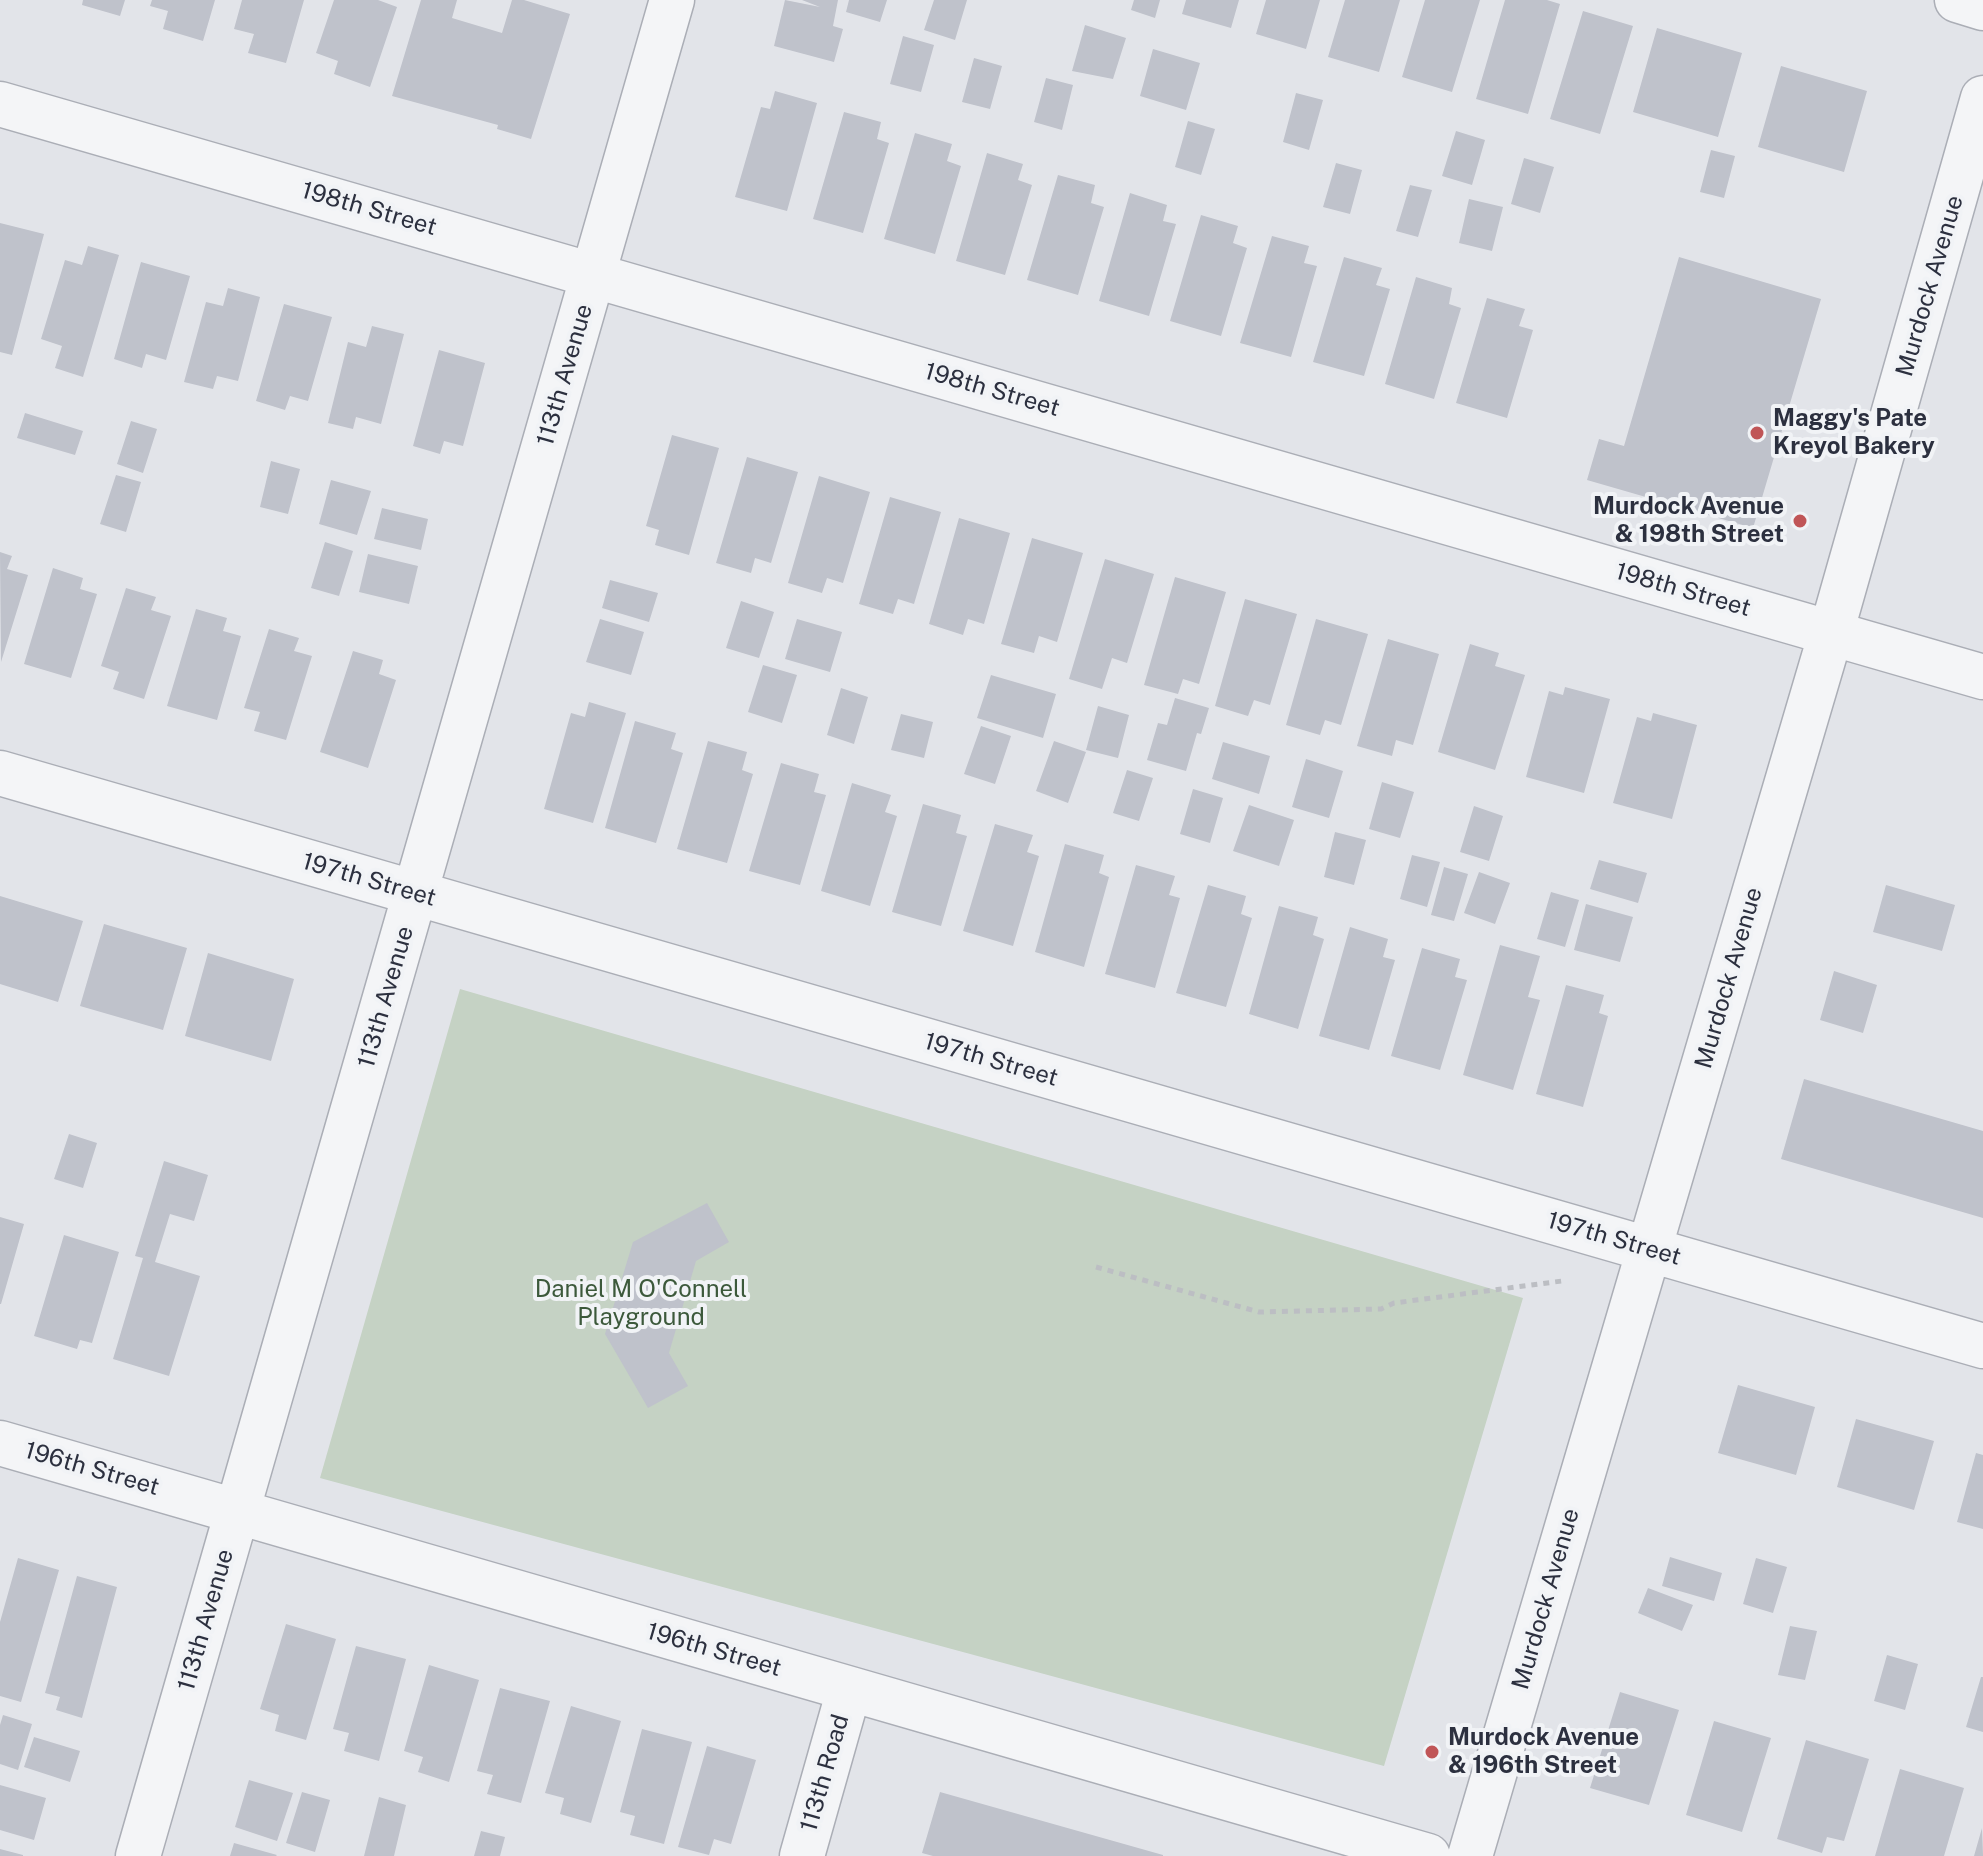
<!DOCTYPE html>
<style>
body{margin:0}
canvas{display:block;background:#e2e4e9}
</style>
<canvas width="1983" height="1856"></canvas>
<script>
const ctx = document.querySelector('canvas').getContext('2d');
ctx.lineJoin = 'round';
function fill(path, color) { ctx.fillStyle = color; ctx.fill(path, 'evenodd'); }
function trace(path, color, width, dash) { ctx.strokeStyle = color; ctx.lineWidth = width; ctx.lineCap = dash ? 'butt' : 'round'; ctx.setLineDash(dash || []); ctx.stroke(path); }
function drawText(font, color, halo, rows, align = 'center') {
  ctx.font = font + ' "Public Sans",sans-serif'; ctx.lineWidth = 8; ctx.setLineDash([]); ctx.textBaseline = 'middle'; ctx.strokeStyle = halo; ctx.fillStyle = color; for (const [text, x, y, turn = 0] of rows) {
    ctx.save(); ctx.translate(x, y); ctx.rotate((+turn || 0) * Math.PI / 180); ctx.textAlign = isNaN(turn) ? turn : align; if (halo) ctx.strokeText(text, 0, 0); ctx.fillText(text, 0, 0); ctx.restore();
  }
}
fill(new Path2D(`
 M460,989L1523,1298L1384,1766L320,1478Z`), '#c5d2c4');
fill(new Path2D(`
 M83,0H125L120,16L82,5Z
 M152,0H215L203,41L163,29L168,11L150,6Z
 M242,0H304L286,63L248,53L254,34L234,29Z
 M334,0H378L397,7L370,87L334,74L338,61L316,53Z
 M421,0H457L452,18L502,33L512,0H524L570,14L531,139L497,129L498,125L392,96Z
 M785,0L820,7L802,0H838L833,26L843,29L834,62L774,46Z
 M849,0H887L880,22L846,12Z
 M934,0H967L955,40L924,30Z
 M1134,0H1160L1155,18L1131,10Z
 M1186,0H1239L1231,28L1182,14Z
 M1266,0H1320L1306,49L1256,34Z
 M1345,0H1400L1379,72L1328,57Z
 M1425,0H1480L1452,92L1402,77Z
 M1505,0H1547L1560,4L1528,114L1476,99Z
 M1583,11L1633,26L1600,134L1550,119Z
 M1085,25L1126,38L1113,79L1072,71Z
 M1657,28L1742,53L1718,137L1633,112Z
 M903,36L934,45L921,92L890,84Z
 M1153,49L1200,63L1186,110L1140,96Z
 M974,58L1002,66L990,109L962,102Z
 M1781,66L1867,91L1844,172L1758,147Z
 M1046,78L1073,85L1062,130L1034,122Z
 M775,91L817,103L787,211L735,197L761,107L770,109Z
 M1296,93L1323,100L1309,150L1283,142Z
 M844,112L881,122L877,139L889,143L863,233L813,219Z
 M1188,121L1215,129L1201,175L1175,167Z
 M1456,131L1485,140L1472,185L1442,176Z
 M915,133L952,144L947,161L961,166L935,254L884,239Z
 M1711,150L1735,156L1724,198L1700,192Z
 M987,153L1023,164L1018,180L1032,185L1005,275L956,261Z
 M1524,158L1554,167L1540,213L1511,204Z
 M1336,163L1362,170L1350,214L1323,207Z
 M1058,175L1095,185L1091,203L1104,207L1078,295L1027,280Z
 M1410,185L1432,190L1418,237L1396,231Z
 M1130,193L1167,205L1163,221L1176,224L1149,316L1099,301Z
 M1469,199L1503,207L1492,251L1459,243Z
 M1201,215L1238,226L1233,243L1247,248L1221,336L1170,321Z
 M0,223L44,234L12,355L0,352Z
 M1272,236L1309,246L1304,263L1317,266L1291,357L1240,343Z
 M88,246L119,255L83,377L55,368L62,346L41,339L65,260L82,265Z
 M1344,257L1382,268L1376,285L1390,289L1364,376L1313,362Z
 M1679,257L1821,299L1753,528L1587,480L1599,439L1624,446Z
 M141,262L190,276L166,360L146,354L142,368L114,359Z
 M1416,277L1452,288L1449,304L1461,308L1434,399L1385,384Z
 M228,288L260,297L238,381L217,376L213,389L184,382L206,302L223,306Z
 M1487,298L1525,309L1519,326L1533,330L1507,418L1456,403Z
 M284,304L332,317L308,401L290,396L285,410L256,401Z
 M372,326L404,334L381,424L356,417L353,429L328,423L348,342L366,347Z
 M439,350L485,363L463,446L444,441L440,454L413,446Z
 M25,413L83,431L75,455L17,438Z
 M131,421L157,429L143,473L117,464Z
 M672,435L719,448L689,555L655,545L659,530L646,526Z
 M747,457L798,472L771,563L755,558L751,573L716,563Z
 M271,461L300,469L288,514L260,507Z
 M116,475L141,482L126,532L100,524Z
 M819,476L870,492L843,583L827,578L822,593L788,583Z
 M331,480L371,491L357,535L319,524Z
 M890,497L941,512L914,604L898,599L893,614L859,604Z
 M382,508L428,519L421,550L374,539Z
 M959,518L1010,533L984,624L968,619L963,635L929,624Z
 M1032,538L1083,553L1057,642L1039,636L1034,653L1001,644Z
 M325,542L353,551L339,596L311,588Z
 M0,552L12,556L7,569L28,575L1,662Z
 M368,554L418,566L409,604L359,592Z
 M1105,559L1154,574L1127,663L1112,658L1102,689L1069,679Z
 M53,568L83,578L80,589L97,594L71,678L24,664Z
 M1175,577L1226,592L1199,684L1183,679L1178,694L1144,685Z
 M610,580L658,593L649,622L602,608Z
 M126,588L156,597L151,610L171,616L144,699L113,689L119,672L101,666Z
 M1245,599L1297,614L1270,705L1254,700L1248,716L1215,706Z
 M741,601L774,612L759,658L726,648Z
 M196,609L227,618L223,631L241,636L217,720L167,706Z
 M600,619L644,632L631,675L586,662Z
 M797,619L842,632L830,672L785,659Z
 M1316,619L1368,634L1341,725L1325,720L1320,735L1286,725Z
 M269,629L299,638L294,651L312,656L286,740L254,731L260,712L244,708Z
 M1388,639L1439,654L1413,745L1396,740L1392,756L1357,746Z
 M1470,644L1499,653L1495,666L1525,675L1495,770L1438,752Z
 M353,651L383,660L379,674L396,680L368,768L320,752Z
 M763,665L797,675L782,723L748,712Z
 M991,675L1056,694L1043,738L977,718Z
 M1565,687L1610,699L1584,793L1526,777L1549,691L1563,695Z
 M841,688L868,697L854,744L827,735Z
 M1175,698L1209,708L1201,734L1197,733L1186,771L1147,760L1158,723L1167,725Z
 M589,702L626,713L593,823L544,809L571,713L585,717Z
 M1098,706L1129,715L1118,758L1086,750Z
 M1653,713L1697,725L1672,819L1613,803L1637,717L1651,721Z
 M901,714L933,722L924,758L891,750Z
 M635,721L676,733L671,749L683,753L656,843L605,828Z
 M981,726L1011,736L995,784L964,774Z
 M708,741L747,752L742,770L753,774L727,863L677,849Z
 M1054,741L1086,752L1068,803L1036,791Z
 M1223,742L1270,756L1259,794L1212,779Z
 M1306,759L1343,771L1329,818L1292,807Z
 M781,763L819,774L814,792L826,795L800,885L749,871Z
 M1127,770L1153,778L1139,821L1113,813Z
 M1382,782L1414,792L1400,838L1369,829Z
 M852,783L891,795L885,812L897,816L870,906L821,891Z
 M1193,789L1223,798L1210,843L1180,834Z
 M923,804L961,815L956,833L967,836L941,926L892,912Z
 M1249,805L1294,820L1279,866L1233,851Z
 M1474,806L1503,816L1489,861L1460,852Z
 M995,824L1033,835L1027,852L1039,856L1013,946L963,931Z
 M1335,832L1366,840L1354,885L1324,877Z
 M1065,844L1104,855L1099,873L1109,877L1084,967L1035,952Z
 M1412,855L1440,862L1427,907L1400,899Z
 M1599,860L1647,873L1638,903L1590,889Z
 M1136,865L1175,876L1169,895L1180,898L1155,988L1105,974Z
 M1444,867L1468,874L1454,921L1431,915Z
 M1479,872L1510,883L1495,924L1464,913Z
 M1208,885L1246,896L1241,914L1252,918L1226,1007L1176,993Z
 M1886,885L1955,905L1942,951L1873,932Z
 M1551,892L1579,900L1565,947L1537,939Z
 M0,896L83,921L58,1002L0,984Z
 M1586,904L1633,917L1620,962L1574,950Z
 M1279,906L1318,917L1313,935L1324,939L1298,1029L1249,1014Z
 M104,924L187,948L163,1030L80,1006Z
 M1350,927L1388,939L1383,957L1395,960L1369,1050L1319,1036Z
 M1500,945L1540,956L1528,997L1540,1000L1513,1090L1463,1075Z
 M1422,948L1460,959L1455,977L1467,980L1440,1070L1391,1056Z
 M208,953L294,979L271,1061L185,1036Z
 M1834,971L1877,985L1863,1033L1820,1020Z
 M1566,985L1604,995L1599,1013L1608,1016L1583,1107L1536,1094Z
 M1804,1079L1983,1131V1218L1781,1159Z
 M69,1134L97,1143L83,1188L54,1179Z
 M164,1161L208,1175L194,1221L170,1214L155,1262L200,1276L169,1376L113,1359L143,1258L135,1256Z
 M707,1203L729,1242L696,1261L669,1353L688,1386L648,1408L605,1334L633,1242Z
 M0,1217L24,1224L1,1304H0Z
 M64,1235L119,1252L92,1343L80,1340L77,1349L34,1336Z
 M1738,1385L1815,1407L1796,1475L1718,1453Z
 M1856,1419L1934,1441L1914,1510L1837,1487Z
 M1976,1453L1983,1455V1529L1957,1522Z
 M1670,1557L1722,1573L1714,1601L1662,1586Z
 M18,1558L59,1570L21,1702L0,1696V1622Z
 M1756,1558L1787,1567L1773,1613L1743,1604Z
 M77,1576L117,1587L82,1718L56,1710L60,1697L45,1693Z
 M1648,1588L1693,1605L1682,1631L1638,1613Z
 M286,1624L336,1639L306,1740L275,1731L279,1715L260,1709Z
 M1790,1626L1817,1631L1805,1680L1778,1675Z
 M356,1646L406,1659L379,1761L344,1751L349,1733L333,1729Z
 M1887,1655L1918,1664L1905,1710L1874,1701Z
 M429,1665L479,1680L449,1782L418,1772L423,1757L404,1751Z
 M1981,1677H1983V1732L1966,1727Z
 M500,1688L550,1701L521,1803L487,1794L493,1775L477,1771Z
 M1620,1692L1679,1710L1649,1805L1590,1788Z
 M571,1706L621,1721L591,1823L560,1814L564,1798L545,1793Z
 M3,1715L32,1724L18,1770L0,1764V1725Z
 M1714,1721L1771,1738L1742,1832L1686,1815Z
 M642,1729L692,1742L664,1844L630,1835L635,1816L620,1812Z
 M34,1737L80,1751L70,1782L24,1767Z
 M1806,1740L1869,1759L1844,1841L1827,1837L1822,1853L1777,1839Z
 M707,1746L756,1760L731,1844L714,1839L709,1855L678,1847Z
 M1900,1769L1964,1788L1944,1856H1875Z
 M249,1780L293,1793L277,1841L235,1827Z
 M0,1785L46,1798L34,1840L0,1830Z
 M302,1792L330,1800L315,1852L286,1843Z
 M940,1792L1163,1855V1856H933L922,1853Z
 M379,1797L406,1805L394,1856H364Z
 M1982,1828L1983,1856H1974Z
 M481,1831L505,1837L500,1856H474Z
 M234,1843L277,1855L276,1856H230Z
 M0,1849L23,1855V1856H0Z`), '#bfc2cb');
const minor = new Path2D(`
 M1957,0L1983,8
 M0,104L1983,677
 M0,773L1983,1346
 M0,1443L1428,1856
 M138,1856L672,0
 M802,1856L849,1690
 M1470,1856L1831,633L1983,98`);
trace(minor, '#abaeb6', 47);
trace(new Path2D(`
 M1096,1267L1259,1312L1381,1309L1394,1303L1562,1281`), '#bcbec3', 5, [6, 6]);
trace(minor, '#f4f5f7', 44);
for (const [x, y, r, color] of [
 [1757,433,8,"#c05557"],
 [1800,521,8,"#c05557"],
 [1432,1752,8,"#c05557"]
]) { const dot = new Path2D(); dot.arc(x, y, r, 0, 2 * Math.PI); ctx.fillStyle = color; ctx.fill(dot); trace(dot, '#f1f3f6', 3); }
drawText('24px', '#2c303f', '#f1f3f6', [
 ["198th Street",369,209,16],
 ["Murdock Avenue",1930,286,-74],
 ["113th Avenue",565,375,-74],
 ["198th Street",992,390,16],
 ["198th Street",1683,590,16],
 ["197th Street",369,880,16],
 ["Murdock Avenue",1729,978,-74],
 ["113th Avenue",386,997,-74],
 ["197th Street",991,1060,16],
 ["197th Street",1614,1239,16],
 ["196th Street",92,1469,16],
 ["Murdock Avenue",1546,1599,-74],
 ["113th Avenue",206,1620,-74],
 ["196th Street",714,1650,16],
 ["113th Road",825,1773,-74]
]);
drawText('bold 24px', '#2c303f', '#f1f3f6', [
 ["Maggy's Pate",1773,419],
 ["Kreyol Bakery",1773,447],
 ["Murdock Avenue",1784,507,"right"],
 ["& 198th Street",1784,535,"right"],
 ["Murdock Avenue",1448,1738],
 ["& 196th Street",1448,1766]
], 'left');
drawText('24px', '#3c593b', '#f1f3f6', [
 ["Daniel M O'Connell",641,1290],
 ["Playground",641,1318]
]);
</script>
